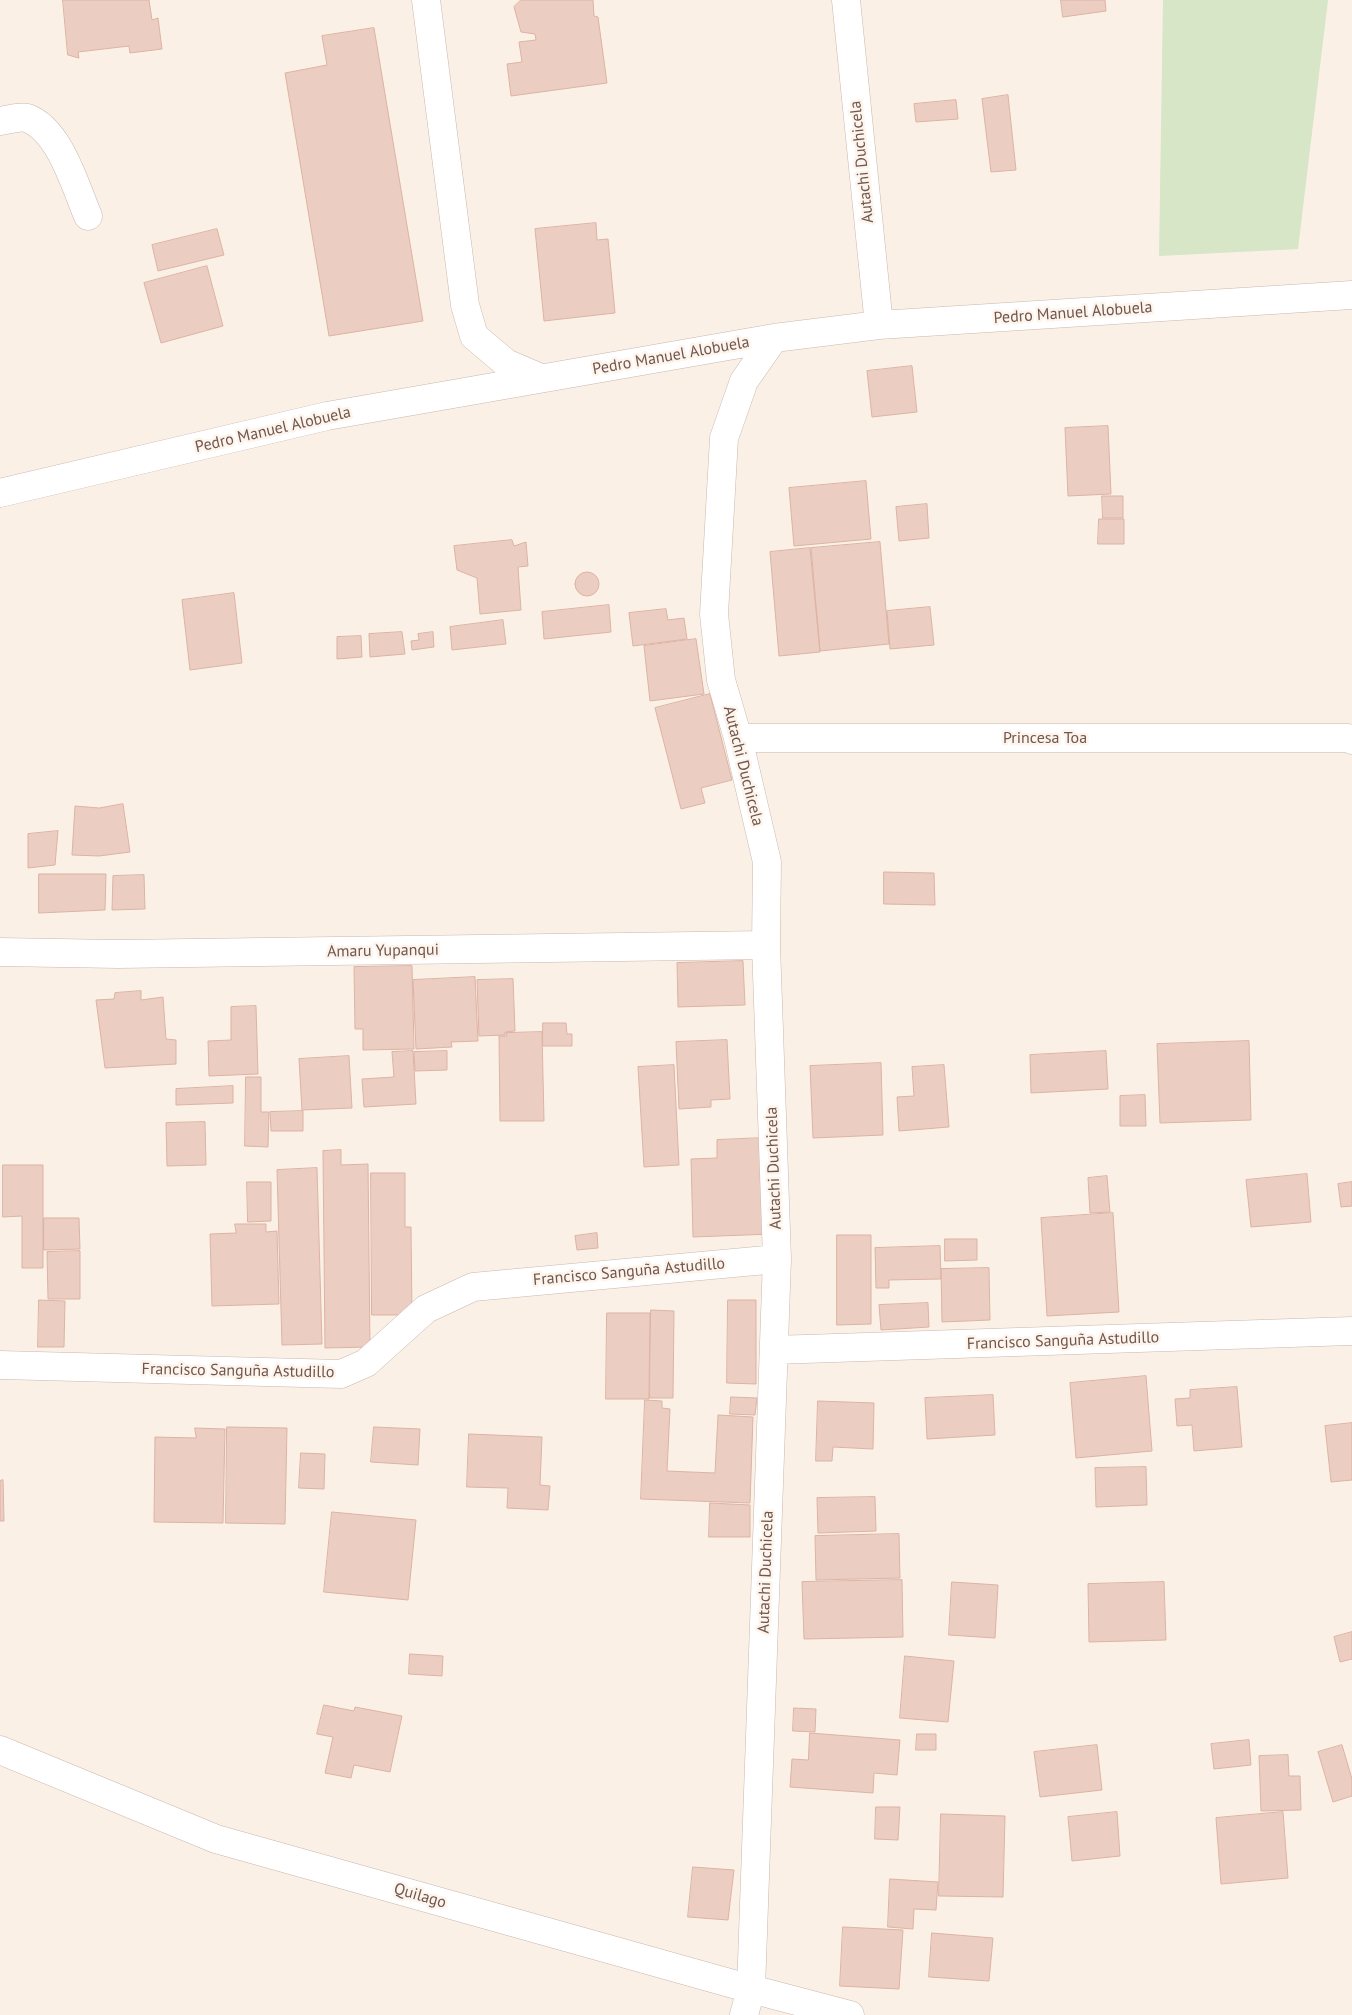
<!DOCTYPE html>
<meta charset="utf-8">
<style>
body{margin:0}
canvas{display:block;background:#faf0e6}
</style>
<canvas width="1352" height="2015"></canvas>
<script>
const ctx = document.querySelector('canvas').getContext('2d');
ctx.lineJoin = 'round';
function fill(path, color) { ctx.fillStyle = color; ctx.fill(path, 'evenodd'); }
function trace(path, color, width, dash) { ctx.strokeStyle = color; ctx.lineWidth = width; ctx.lineCap = dash ? 'butt' : 'round'; ctx.setLineDash(dash || []); ctx.stroke(path); }
function drawText(font, color, halo, rows, align = 'center') {
  ctx.font = font + ' "PT Sans",sans-serif'; ctx.lineWidth = 5; ctx.setLineDash([]); ctx.textBaseline = 'middle'; ctx.strokeStyle = halo; ctx.fillStyle = color; for (const [text, x, y, turn = 0] of rows) {
    ctx.save(); ctx.translate(x, y); ctx.rotate((+turn || 0) * Math.PI / 180); ctx.textAlign = isNaN(turn) ? turn : align; if (halo) ctx.strokeText(text, 0, 0); ctx.fillText(text, 0, 0); ctx.restore();
  }
}
fill(new Path2D(`
 M1163,0H1328L1298,249L1159,256Z`), '#d6e6c6');
const building = new Path2D(`
 M63,0H149L152,20L158,18L162,49L130,53L129,46L78,52L79,58L68,55Z
 M521,0H593L594,16L598,17L607,83L511,96L507,64L522,62L519,42L536,40L535,34L521,32L514,7Z
 M1061,0H1105L1106,11L1063,17Z
 M374,28L423,321L329,336L285,73L327,65L322,36Z
 M1008,95L1016,170L991,172L982,99Z
 M956,100L958,119L916,122L914,104Z
 M596,223L597,240L608,239L615,313L544,321L535,229Z
 M217,229L224,255L158,271L152,245Z
 M207,266L223,326L161,343L144,283Z
 M912,366L917,412L872,417L867,371Z
 M1108,426L1111,494L1068,496L1065,428Z
 M866,481L871,539L794,546L789,488Z
 M1102,496H1123V518H1103Z
 M927,504L929,538L899,541L896,507Z
 M1099,519H1124V544H1098Z
 M512,540L514,546L526,542L528,566L518,567L521,610L480,614L477,578L457,570L454,546Z
 M880,542L889,644L820,651L811,548Z
 M810,548L820,652L779,656L770,552Z
 M575 584a12 12 0 1 1 24 0a12 12 0 1 1-24 0Z
 M234,593L242,663L190,670L182,600Z
 M609,605L611,632L544,639L542,612Z
 M930,607L934,645L890,649L887,611Z
 M666,609L668,620L684,618L687,639L633,646L629,613Z
 M503,620L506,644L452,650L450,627Z
 M402,632L405,654L370,657L369,634Z
 M433,632L434,647L412,650L411,641L419,640L418,634Z
 M361,636L362,657L337,659V637Z
 M696,639L704,694L650,701L644,646Z
 M710,694L732,780L701,788L705,803L681,809L655,708Z
 M123,804L130,852L99,856L72,855L75,806L99,808Z
 M58,831L55,865L28,868V834Z
 M884,872L934,873L935,905L884,904Z
 M39,874H106L105,910L39,913Z
 M144,875L145,909L112,910L113,876Z
 M743,961L745,1005L678,1007L677,963Z
 M412,966L414,1049L363,1050V1029H355L354,967Z
 M475,977L478,1041L451,1042L452,1047L416,1049L413,980Z
 M513,979L515,1031L505,1032V1035L479,1036L477,980Z
 M141,991V1000L163,997L166,1039L176,1040V1064L105,1068L96,1000L114,999L115,993Z
 M256,1006L258,1074L209,1076L208,1041L231,1040V1007Z
 M543,1023H566L567,1034H572V1046H543Z
 M542,1032L544,1121H500L499,1036H507L506,1033Z
 M727,1040L730,1099L711,1100V1107L679,1109L676,1042Z
 M1249,1041L1251,1120L1160,1123L1157,1044Z
 M413,1051L416,1104L364,1107L362,1079L394,1077L392,1052Z
 M447,1051V1070L415,1071L414,1052Z
 M1106,1051L1108,1089L1031,1093L1030,1055Z
 M349,1056L352,1108L302,1110L299,1059Z
 M881,1063L883,1135L813,1138L810,1066Z
 M674,1065L679,1165L644,1167L638,1067Z
 M944,1065L949,1127L899,1131L897,1097L914,1096L912,1067Z
 M246,1077H261V1112H269L268,1147L245,1146Z
 M233,1086V1103L176,1105V1089Z
 M1145,1095L1146,1126H1120V1096Z
 M303,1111V1131H271L270,1112Z
 M205,1122L206,1165L167,1166L166,1123Z
 M763,1138L772,1234L693,1237L691,1159L717,1158V1140Z
 M341,1150V1165L368,1164L370,1347L325,1348L323,1151Z
 M3,1165H43V1268H22V1216L3,1217Z
 M317,1168L322,1344L282,1345L277,1170Z
 M371,1173H405V1227H411L412,1315H372Z
 M1307,1174L1311,1222L1251,1227L1246,1180Z
 M1107,1176L1110,1212L1090,1213L1088,1178Z
 M247,1182H271V1221L248,1222Z
 M1352,1182V1206L1341,1207L1338,1184Z
 M1113,1213L1119,1312L1047,1316L1041,1218Z
 M44,1218H79L80,1249L44,1250Z
 M235,1224H266V1232L277,1231L279,1304L212,1306L210,1234L236,1233Z
 M597,1233L598,1248L577,1250L575,1236Z
 M837,1235H871V1324L837,1325Z
 M945,1239H977V1260L945,1261Z
 M940,1246L941,1279L889,1280V1288H876L875,1248Z
 M80,1251V1299H48L47,1252Z
 M989,1268L990,1320L942,1322L941,1269Z
 M39,1300L65,1301L64,1347H38Z
 M728,1300H756V1384L727,1383Z
 M928,1303L929,1327L881,1330L879,1305Z
 M651,1310L674,1311L673,1398H650Z
 M607,1313H650L649,1399H606Z
 M1146,1376L1152,1451L1076,1458L1070,1383Z
 M1237,1387L1242,1447L1194,1451L1192,1425L1177,1426L1175,1399L1190,1398V1390Z
 M993,1395L995,1435L927,1439L925,1398Z
 M731,1397L757,1398L755,1415L730,1414Z
 M645,1400L662,1401V1408L670,1409L667,1471L715,1473L718,1415L753,1417L750,1503L641,1499Z
 M818,1401L874,1403L873,1449L833,1447L832,1461H816Z
 M1352,1423V1480L1331,1482L1325,1426Z
 M227,1427L287,1428L285,1524L226,1523Z
 M374,1427L420,1429L418,1465L371,1462Z
 M195,1428L225,1429L223,1523L154,1522L155,1437L196,1438Z
 M469,1434L542,1437L540,1485L550,1486L548,1510L507,1508L508,1488L467,1487Z
 M301,1453L325,1454L324,1489L299,1488Z
 M1146,1467L1147,1505L1096,1507L1095,1468Z
 M3,1480L4,1521H0V1481Z
 M875,1497L876,1531L818,1533L817,1498Z
 M710,1503L750,1505V1537H709Z
 M332,1512L416,1520L408,1600L324,1592Z
 M899,1534L900,1578L816,1580L815,1536Z
 M902,1580L903,1637L804,1639L802,1582Z
 M952,1582L998,1585L995,1638L949,1635Z
 M1164,1582L1166,1640L1089,1642L1088,1584Z
 M1352,1632V1659L1340,1662L1334,1637Z
 M410,1654L443,1656L442,1676L409,1674Z
 M905,1656L954,1661L948,1722L900,1718Z
 M324,1705L354,1711L355,1707L402,1716L390,1772L354,1765L351,1778L325,1773L333,1737L317,1734Z
 M794,1708L816,1709L815,1732L793,1731Z
 M810,1733L900,1740L897,1775L874,1773L873,1793L790,1787L792,1759L808,1760Z
 M917,1734H936V1750H916Z
 M1249,1740L1251,1765L1214,1769L1211,1744Z
 M1097,1745L1102,1790L1040,1797L1034,1752Z
 M1342,1745L1352,1779V1796L1333,1802L1318,1752Z
 M1288,1755L1289,1776H1300L1301,1810L1261,1811L1259,1756Z
 M876,1807H900L898,1840L875,1839Z
 M1117,1812L1120,1856L1072,1861L1068,1817Z
 M1283,1812L1288,1878L1221,1884L1216,1818Z
 M941,1814L1005,1816L1003,1897L939,1896Z
 M693,1867L734,1870L728,1920L688,1917Z
 M890,1879L938,1882L936,1910L914,1909L913,1929L888,1927Z
 M843,1927L903,1930L899,1989L840,1986Z
 M932,1933L993,1938L989,1981L929,1977Z`);
fill(building, '#eccdc1');
trace(building, '#ddb3a3', 1);
const street = new Path2D(`
 M426,0L465,305L474,336L506,363L541,378
 M846,0L879,325
 M0,121C8,120 20,116 27,118C60,130 75,186 88,216
 M0,493L327,416L774,338L879,325L1352,295
 M738,738H1348L1352,740
 M0,952L118,954L766,945
 M774,1350L1352,1331
 M0,1365L341,1374L366,1363L426,1309L473,1287L777,1259
 M0,1750L216,1839L751,1989L850,2015
 M744,2015L751,1989L777,1259L766,945L767,862L738,738L721,680L714,614L724,438L744,381L774,338`);
trace(street, '#cab7ae', 29);
trace(street, '#fff', 28);
drawText('16px', '#70564e', '#fdf4ec', [
 ["Autachi Duchicela",862,162,-96],
 ["Pedro Manuel Alobuela",1073,313,-4],
 ["Pedro Manuel Alobuela",671,356,-10],
 ["Pedro Manuel Alobuela",273,430,-13],
 ["Princesa Toa",1045,738],
 ["Autachi Duchicela",743,766,76],
 ["Amaru Yupanqui",383,951,-1],
 ["Autachi Duchicela",774,1168,-92],
 ["Francisco Sanguña Astudillo",629,1272,-5],
 ["Francisco Sanguña Astudillo",1063,1341,-2],
 ["Francisco Sanguña Astudillo",238,1371,1],
 ["Autachi Duchicela",766,1572,-88],
 ["Quilago",420,1896,16]
]);
</script>
